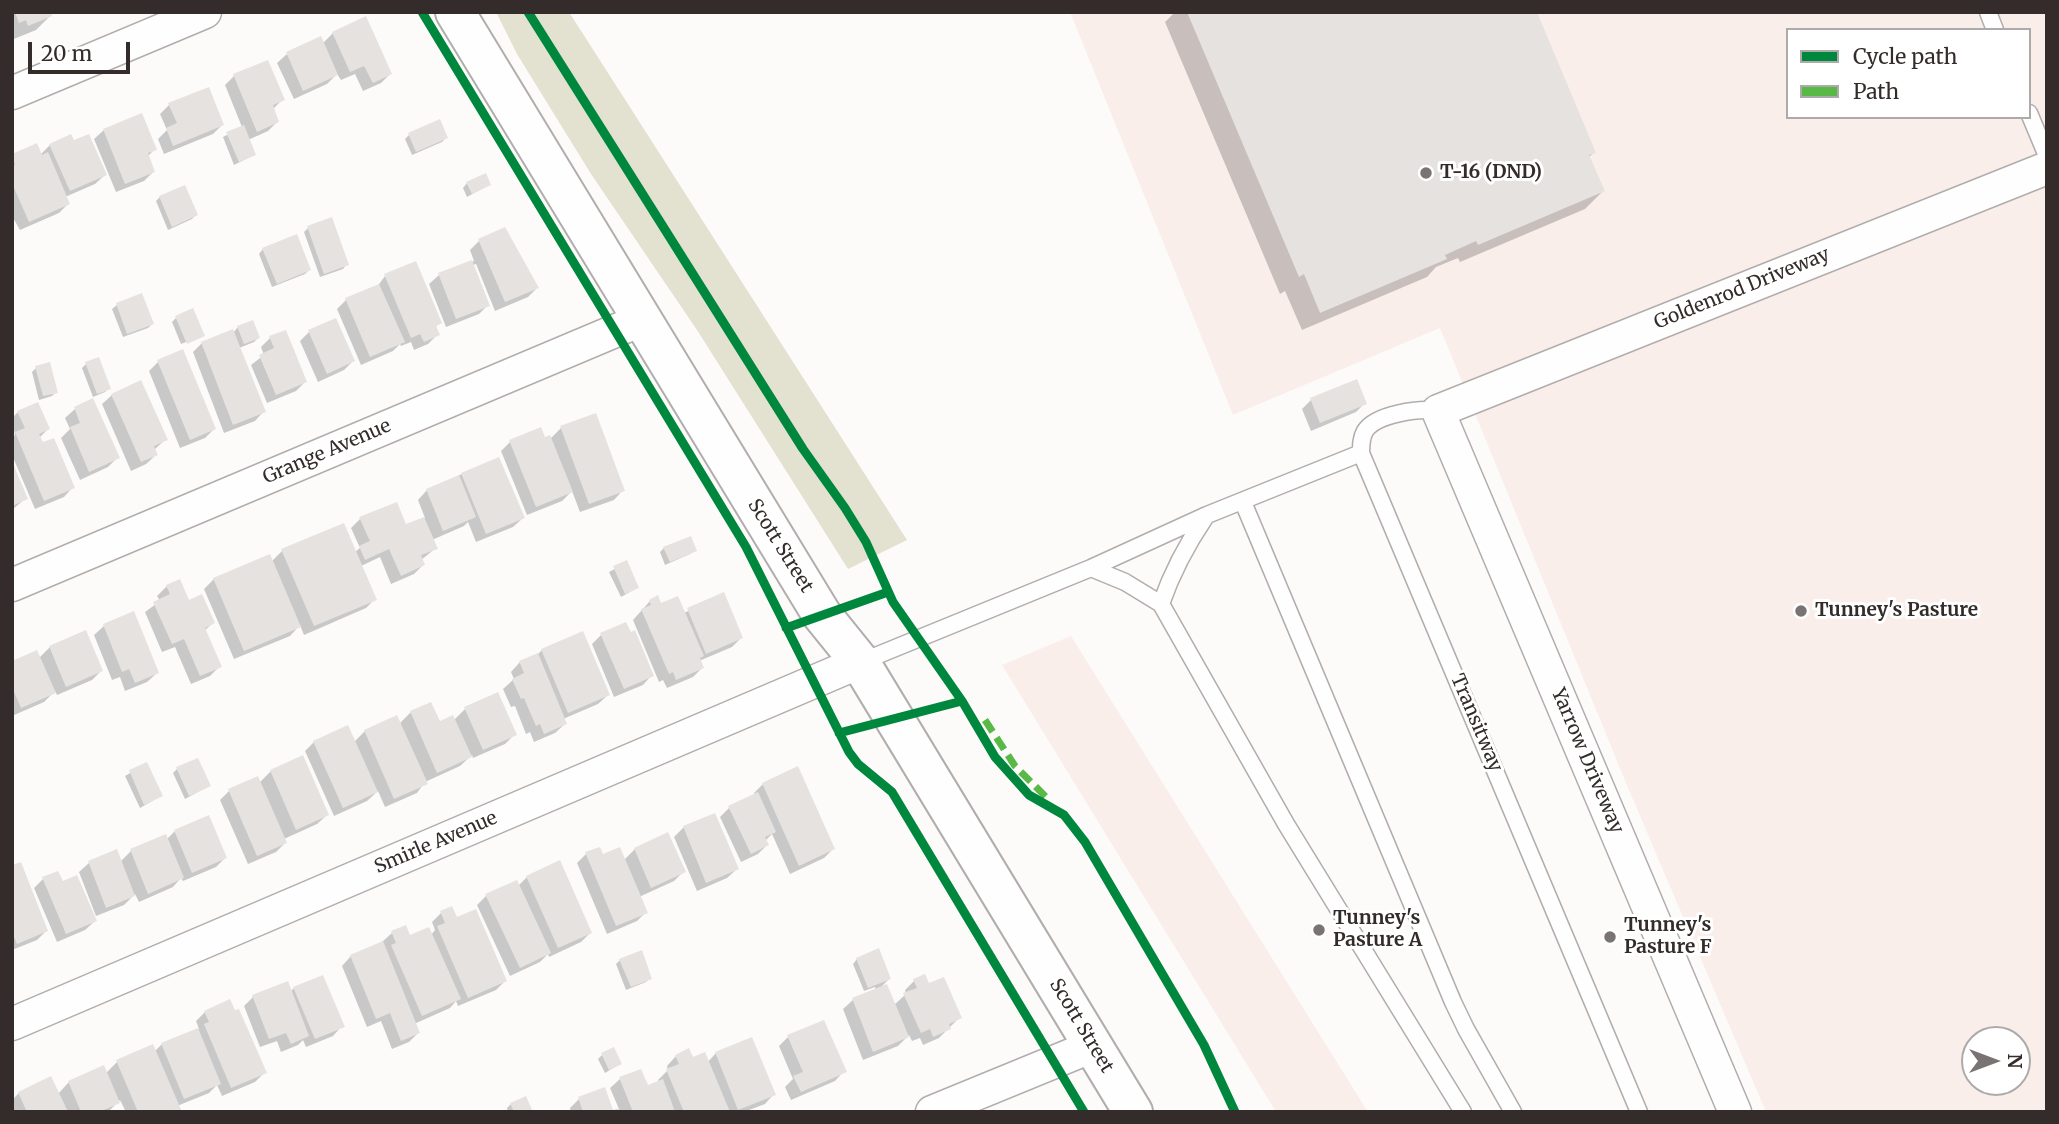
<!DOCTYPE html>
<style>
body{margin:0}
#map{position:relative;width:2059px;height:1124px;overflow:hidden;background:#fcfbfa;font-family:Merriweather,serif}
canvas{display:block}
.frame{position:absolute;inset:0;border:14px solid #332c2a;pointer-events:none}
.legend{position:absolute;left:1786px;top:28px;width:245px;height:91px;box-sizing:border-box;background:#fff;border:2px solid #adabaa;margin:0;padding:9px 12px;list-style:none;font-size:21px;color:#332c2a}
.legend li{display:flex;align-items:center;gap:14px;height:35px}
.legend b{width:35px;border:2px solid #adabaa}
.north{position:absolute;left:1961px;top:1026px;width:70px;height:70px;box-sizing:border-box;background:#fff;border:2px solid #adabaa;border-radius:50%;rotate:90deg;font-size:19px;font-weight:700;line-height:28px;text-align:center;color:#332c2a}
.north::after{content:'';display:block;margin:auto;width:24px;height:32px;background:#797473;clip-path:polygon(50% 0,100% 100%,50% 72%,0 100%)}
.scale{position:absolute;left:28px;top:42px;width:102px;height:32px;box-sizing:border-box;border:4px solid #332c2a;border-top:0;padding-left:9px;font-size:21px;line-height:24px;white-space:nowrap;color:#332c2a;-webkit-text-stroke:5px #fff;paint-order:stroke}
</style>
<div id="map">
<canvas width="2059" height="1124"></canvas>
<div class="frame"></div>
<ul class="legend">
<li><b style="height:9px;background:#00873e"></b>Cycle path</li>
<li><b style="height:9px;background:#58b947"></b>Path</li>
</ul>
<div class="north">N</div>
<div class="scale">20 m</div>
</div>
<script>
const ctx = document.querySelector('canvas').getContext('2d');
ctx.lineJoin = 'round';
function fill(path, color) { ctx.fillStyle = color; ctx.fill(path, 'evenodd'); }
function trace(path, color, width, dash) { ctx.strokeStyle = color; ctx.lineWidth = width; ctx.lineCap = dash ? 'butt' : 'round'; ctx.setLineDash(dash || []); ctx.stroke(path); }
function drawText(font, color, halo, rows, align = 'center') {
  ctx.font = font + ' Merriweather,serif'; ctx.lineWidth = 6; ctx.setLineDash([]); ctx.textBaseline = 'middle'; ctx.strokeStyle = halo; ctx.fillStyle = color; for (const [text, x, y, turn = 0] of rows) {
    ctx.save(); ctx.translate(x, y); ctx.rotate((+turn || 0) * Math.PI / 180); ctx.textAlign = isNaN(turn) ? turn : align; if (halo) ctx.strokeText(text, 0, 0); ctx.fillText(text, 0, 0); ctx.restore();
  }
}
fill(new Path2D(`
 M1070,12H2047V1112H1766L1626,783L1440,328L1233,415ZM1788,30H2029V117H1788ZM1975,1040H2017V1082H1975Z
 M1071,636L1368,1112H1276L1002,665Z`), '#faeeea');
fill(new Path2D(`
 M496,12H569L907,540L848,569L697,330L591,174L517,54Z`), '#e3e1d0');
fill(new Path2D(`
 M12,12H49L50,16L36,30L14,39Z
 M1175,12H1535L1594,152L1588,158L1603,191L1585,209L1460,262L1458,258L1436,267L1427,277L1302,330L1285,291L1280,294L1165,22Z
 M333,33L390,74L381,83L363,91L355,74L341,80L337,74L327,84L294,99L277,63L287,54L320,38L322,44Z
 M234,76L282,100L273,109L277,122L268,131L248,140L254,155L234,165L223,137L242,127L225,85Z
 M169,105L222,125L213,134L164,154L158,139L167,130L160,114Z
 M104,130L155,149L147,157L153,172L144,181L116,192L94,139Z
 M409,135L446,138L442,142L412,155L405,139Z
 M50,145L105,175L95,184L65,197L68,204L59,213L20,230L12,216V156L36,146L40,155Z
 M467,183L489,185L467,197L463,188Z
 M160,197L196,215L192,219L168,230L156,201Z
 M308,228L347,264L343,269L320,277L304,232Z
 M479,241L537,288L528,297L495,311L476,264L473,265L488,305L479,314L446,327L429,284L439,275L474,261L470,250Z
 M263,249L309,270L305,274L272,287L259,254Z
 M385,276L439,323L435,328L438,334L428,344L414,350L411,342L401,346L400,344L393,351L361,365L337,309L346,300L377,287Z
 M117,305L152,324L148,328L123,337L112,309Z
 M176,318L201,336L181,344L172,322Z
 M238,327L258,338L254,342L239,348L264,411L255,421L224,433L193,352L202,343L233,333Z
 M309,332L353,361L344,370L318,382L300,341Z
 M270,338L305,382L296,391L267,403L251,365L264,355L261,347Z
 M158,362L214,429L205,438L180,448L149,371Z
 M86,364L109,388L105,392L93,397L82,368Z
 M36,368L56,392L52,396L39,400L32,372Z
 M112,395L166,439L154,450L156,455L146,464L131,471L102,404Z
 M1311,400L1365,403L1356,412L1311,431L1302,409Z
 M75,409L117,458L108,467L80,480L61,438L70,429L65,418Z
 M18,412L48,429L39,438L73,487L64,497L35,509L12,455V438L15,435L12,418Z
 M561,428L623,490L614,500L580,512L572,491L562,501L527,515L501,451L510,442L550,439Z
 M12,466L26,498L12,510Z
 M462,474L523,518L513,527L476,542L468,522L464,526L432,540L436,548L421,560L423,565L414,574L391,584L380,557L361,566L375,599L366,608L304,635L300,625L290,636L234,659L204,589L214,579L272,561L282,551L343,525L355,552L360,548L351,528L360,519L405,526L425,518L418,500L427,490Z
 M664,548L695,550L690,554L665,565L660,552Z
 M626,563L637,588L621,597L609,572Z
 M179,581L188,602L213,623L204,631L220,666L210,676L191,684L175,647L162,652L145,612L160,601L157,596L167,586Z
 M723,595L741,638L732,647L699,661L702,668L693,677L667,688L663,680L659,682L633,620L650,601L684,613Z
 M104,626L157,673L147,682L125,691L120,677L112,680L94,635Z
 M601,635L652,675L643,685L614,697L592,644Z
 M50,647L101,671L92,680L57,695L55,691L44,702L12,716V663L39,658Z
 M542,650L608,695L598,704L563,719L565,724L555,733L534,742L530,732L526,734L515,706L511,707L503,689L514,679L511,672L520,662L536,656Z
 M430,704L439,724L454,720L465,709L515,734L505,744L473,758L472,755L460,766L425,782L417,793L385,807L378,791L367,801L334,816L305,751L314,742H354L365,731L396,717L399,724L411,712Z
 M146,764L161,796L140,808L125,776Z
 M177,769L209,786L185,799L173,773Z
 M271,771L327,815L317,824L284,839L285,843L276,852L248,864L220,800L229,791L259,783Z
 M763,784L833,849L824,858L790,874L772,834L765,841L767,845L758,854L741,862L720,817L729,808L755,796L754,793Z
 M684,827L737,869L727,878L697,891L674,837Z
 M175,831L225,858L216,867L183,881L181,878L173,887L139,902L135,894L124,905L96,916L79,872L89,863L116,852L120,862L131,851L165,836L166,840Z
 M635,849L683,872L674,881L639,897L646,912L637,921L607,934L577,863L586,854L624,860Z
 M12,867L46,931L37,940L12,950Z
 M527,877L590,933L581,942L549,957L548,954L540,962L510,976L477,905L486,896L518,886Z
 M43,879L62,883L95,921L85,930L57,942L34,888Z
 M441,913L456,920L505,981L496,990L458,1006L456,1001L450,1008L414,1024L418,1033L409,1042L392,1049L381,1021L367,1027L342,966L351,956L382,942L392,933L405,927L409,938L431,935L435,930L432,922Z
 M857,959L889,979L879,989L894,1005L906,994L905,990L914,981L928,986L959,1018L939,1038L923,1045L920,1038L912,1041L909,1035L898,1046L863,1060L843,1009L853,1000L876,990L875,987L864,991L853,964Z
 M620,960L650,978L646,982L626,990L616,964Z
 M294,988L342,1026L333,1036L306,1047L303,1040L298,1045L281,1052L277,1041L260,1047L244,1006L253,997L290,992Z
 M205,1012L264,1073L255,1082L222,1096L217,1085L209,1093L177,1106L180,1112H126L120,1100L108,1112H14L12,1100L19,1093L58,1094L69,1082L106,1073L117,1062L154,1052L162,1044L199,1029L196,1021Z
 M788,1037L844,1071L835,1081L791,1100L785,1087L793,1079L779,1046Z
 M716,1053L774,1094L765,1104L744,1112H613L619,1109L610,1088L620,1079L647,1087L659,1083L658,1080L668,1070L667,1066L676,1056L707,1063Z
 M602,1055L620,1064L605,1073L598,1059Z
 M579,1099L612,1112H571L570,1108Z
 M511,1104L531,1112H508L507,1108Z`), '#0003');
fill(new Path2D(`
 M15,12H51L52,16L28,26L26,20L19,23Z
 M1187,12H1537L1596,153L1589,155L1605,191L1478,245L1476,241L1445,255L1447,259L1320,313L1304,274L1299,277Z
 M366,16L392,74L373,83L364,66L350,72L332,32Z
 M321,36L338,75L303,91L286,52Z
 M268,60L285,100L273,105L279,122L257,132L233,74Z
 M209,87L224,125L173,146L166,128L177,123L168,103Z
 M142,113L157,150L148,153L155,172L125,184L103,129Z
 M440,119L448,138L416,152L408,133Z
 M244,125L256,155L239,162L226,132Z
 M71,134L74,140L89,134L107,175L70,191L49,144Z
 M37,143L42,155L48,152L70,204L29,222L12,183V166L15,165L12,154Z
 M486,173L491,185L472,194L466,182Z
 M185,185L198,215L172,227L159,196Z
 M332,217L349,265L324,274L307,226Z
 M505,227L539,288L505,302L478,239Z
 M297,234L311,270L277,284L262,248Z
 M472,260L490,306L456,319L438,273Z
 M416,261L442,323L436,326L440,335L424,342L420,334L411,338L384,274Z
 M379,284L405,342L370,357L345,298Z
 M142,293L154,324L127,334L116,303Z
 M193,308L205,336L187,344L175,316Z
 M336,318L355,361L327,374L308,330Z
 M253,320L260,338L244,344L237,326Z
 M233,329L266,412L233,425L201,342Z
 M286,330L307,382L276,395L259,355L274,348L269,336Z
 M183,349L216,429L190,440L157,360Z
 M99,357L111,389L97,394L85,362Z
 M50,362L58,393L43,396L35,366Z
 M1357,379L1367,404L1320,423L1310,398Z
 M141,380L168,440L154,446L158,455L141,462L111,394Z
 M93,398L120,458L89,472L70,427L80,423L74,407Z
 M38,402L50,429L39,434L43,442L54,438L75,488L44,501L15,432L25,428L17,411Z
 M596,413L625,491L589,504L560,426Z
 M541,427L545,437L550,435L573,492L536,507L509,440Z
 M499,457L525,518L486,534L461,473Z
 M12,461L28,499L12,506Z
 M459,475L476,517L443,531L426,489Z
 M397,502L406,524L424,517L438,549L421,555L425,565L401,576L389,549L365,560L359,546L370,541L359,517Z
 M344,523L377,600L314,626L281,549Z
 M691,536L697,551L670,562L663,547Z
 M270,554L301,627L244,651L213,578Z
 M627,560L639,588L625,594L613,566Z
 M180,579L189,600L202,594L215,623L205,628L222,667L200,676L184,639L172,644L153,602L170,594L166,585Z
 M724,592L743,638L706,654L687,608Z
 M658,595L661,603L678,596L704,656L700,658L704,668L676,680L673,672L669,674L641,609L651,605L649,600Z
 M134,611L159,673L135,683L129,669L122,672L103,624Z
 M626,622L631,632L635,630L654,676L624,689L600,633Z
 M86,630L103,671L66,687L49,646Z
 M583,631L610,695L568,713L541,649Z
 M37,650L56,693L21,708L12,687V661Z
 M538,653L567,724L544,734L540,724L536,726L524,698L521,699L512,679L524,673L519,661Z
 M498,692L517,735L483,750L464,707Z
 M431,702L440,721L453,715L472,757L437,773L410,711Z
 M397,715L428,784L394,799L364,730Z
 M348,725L378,792L343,808L313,741Z
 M303,755L329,815L296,830L270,770Z
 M198,758L211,786L189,796L176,767Z
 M147,762L163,796L144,805L129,770Z
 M798,766L835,849L799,866L762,783Z
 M258,776L287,843L257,856L228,789Z
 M758,792L776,832L765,837L769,845L751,854L728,806Z
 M715,813L739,869L706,883L683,826Z
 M209,815L227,858L192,873L174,830Z
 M668,832L686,872L651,888L634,848Z
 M166,834L184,878L148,894L130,849Z
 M600,847L603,854L620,847L648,913L616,926L585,852Z
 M117,849L135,896L106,908L88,861Z
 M560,860L592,933L558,948L526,876Z
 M21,862L48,931L17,944L12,932V865Z
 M58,871L63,881L77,875L97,921L66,934L42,877Z
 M517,880L551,953L520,968L485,894Z
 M452,906L457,917L476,909L507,981L468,998L437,926L445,923L440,911Z
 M406,925L410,935L429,927L461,999L422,1016L391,945L396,943L391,931Z
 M383,941L420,1033L401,1041L390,1013L376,1019L350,955Z
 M879,948L891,979L868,988L856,958Z
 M642,950L652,979L631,987L619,959Z
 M925,974L929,983L944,977L962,1018L949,1024L951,1029L933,1037L930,1029L921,1033L903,993L917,988L913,979Z
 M323,975L345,1027L315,1039L293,987Z
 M288,981L309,1036L291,1044L286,1033L269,1039L252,995Z
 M887,984L909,1037L873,1052L852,998Z
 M230,999L235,1010L239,1009L267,1073L231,1088L204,1024L209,1022L204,1011Z
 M824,1020L847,1072L801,1092L793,1076L803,1072L787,1035Z
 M198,1028L221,1084L184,1099L161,1043Z
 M752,1037L776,1095L738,1110L715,1052Z
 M153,1044L182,1112H138L116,1060Z
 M614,1047L622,1064L609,1070L601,1053Z
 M689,1048L693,1057L705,1052L730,1112H684L666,1069L679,1064L675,1055Z
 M104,1065L120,1103L99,1112H81L68,1081Z
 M641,1069L648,1085L663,1079L675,1112H633L619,1077Z
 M51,1076L68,1112H27L18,1092Z
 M605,1087L613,1110L619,1108L620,1112H583L578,1097Z
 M526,1096L533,1112H514L510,1103Z`), '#e6e2df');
const lane = new Path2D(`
 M1988,12L1995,30
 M2029,113L2047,156
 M1361,453C1361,445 1361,438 1365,431C1376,414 1419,408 1438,411
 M1243,502L1453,1002L1466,1029L1513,1112
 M1091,568L1125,582L1161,604L1286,824L1463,1112
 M1161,604C1172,572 1187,544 1206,516
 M861,662L1091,568L1207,515L1361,453L1639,1112`);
const street = new Path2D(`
 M12,93L205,12
 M12,585L641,320
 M12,1024L860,662
 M932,1112L1093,1046
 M1735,1112L1438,411L2047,168`);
const secondary = new Path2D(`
 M455,12L822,615L860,662L1133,1112`);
trace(lane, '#b1adac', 19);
trace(street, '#b1adac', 35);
trace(secondary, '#b1adac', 42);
trace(lane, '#fffefe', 16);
trace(street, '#fffefe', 32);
trace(secondary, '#fffefe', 38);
trace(new Path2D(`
 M985,720L1015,766L1048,799`), '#58b947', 7, [14, 7]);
trace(new Path2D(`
 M422,12L746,547L849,752L858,764L892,792L1084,1112
 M528,12L803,449L845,508L866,542L893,602L962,701L995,757L1029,795L1064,815L1085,842L1204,1045L1235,1112
 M786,628L888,592
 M839,733L962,701`), '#00873e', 9);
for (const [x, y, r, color] of [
 [1426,173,7,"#797473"],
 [1801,611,7,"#797473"],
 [1319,930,7,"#797473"],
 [1610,937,7,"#797473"]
]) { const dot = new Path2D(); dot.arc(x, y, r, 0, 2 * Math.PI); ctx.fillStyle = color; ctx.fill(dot); trace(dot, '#fff', 2.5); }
drawText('bold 19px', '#332c2a', '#fff', [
 ["T-16 (DND)",1440,173],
 ["Tunney's Pasture",1815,611],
 ["Tunney's",1333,919],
 ["Pasture A",1333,941],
 ["Tunney's",1624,926],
 ["Pasture F",1624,948]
], 'left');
drawText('19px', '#332c2a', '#fff', [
 ["Goldenrod Driveway",1742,289,-22],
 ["Grange Avenue",327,452,-23],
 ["Scott Street",780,546,58],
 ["Transitway",1476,723,67],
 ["Yarrow Driveway",1587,761,67],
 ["Smirle Avenue",436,843,-23],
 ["Scott Street",1081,1026,59]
]);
</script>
